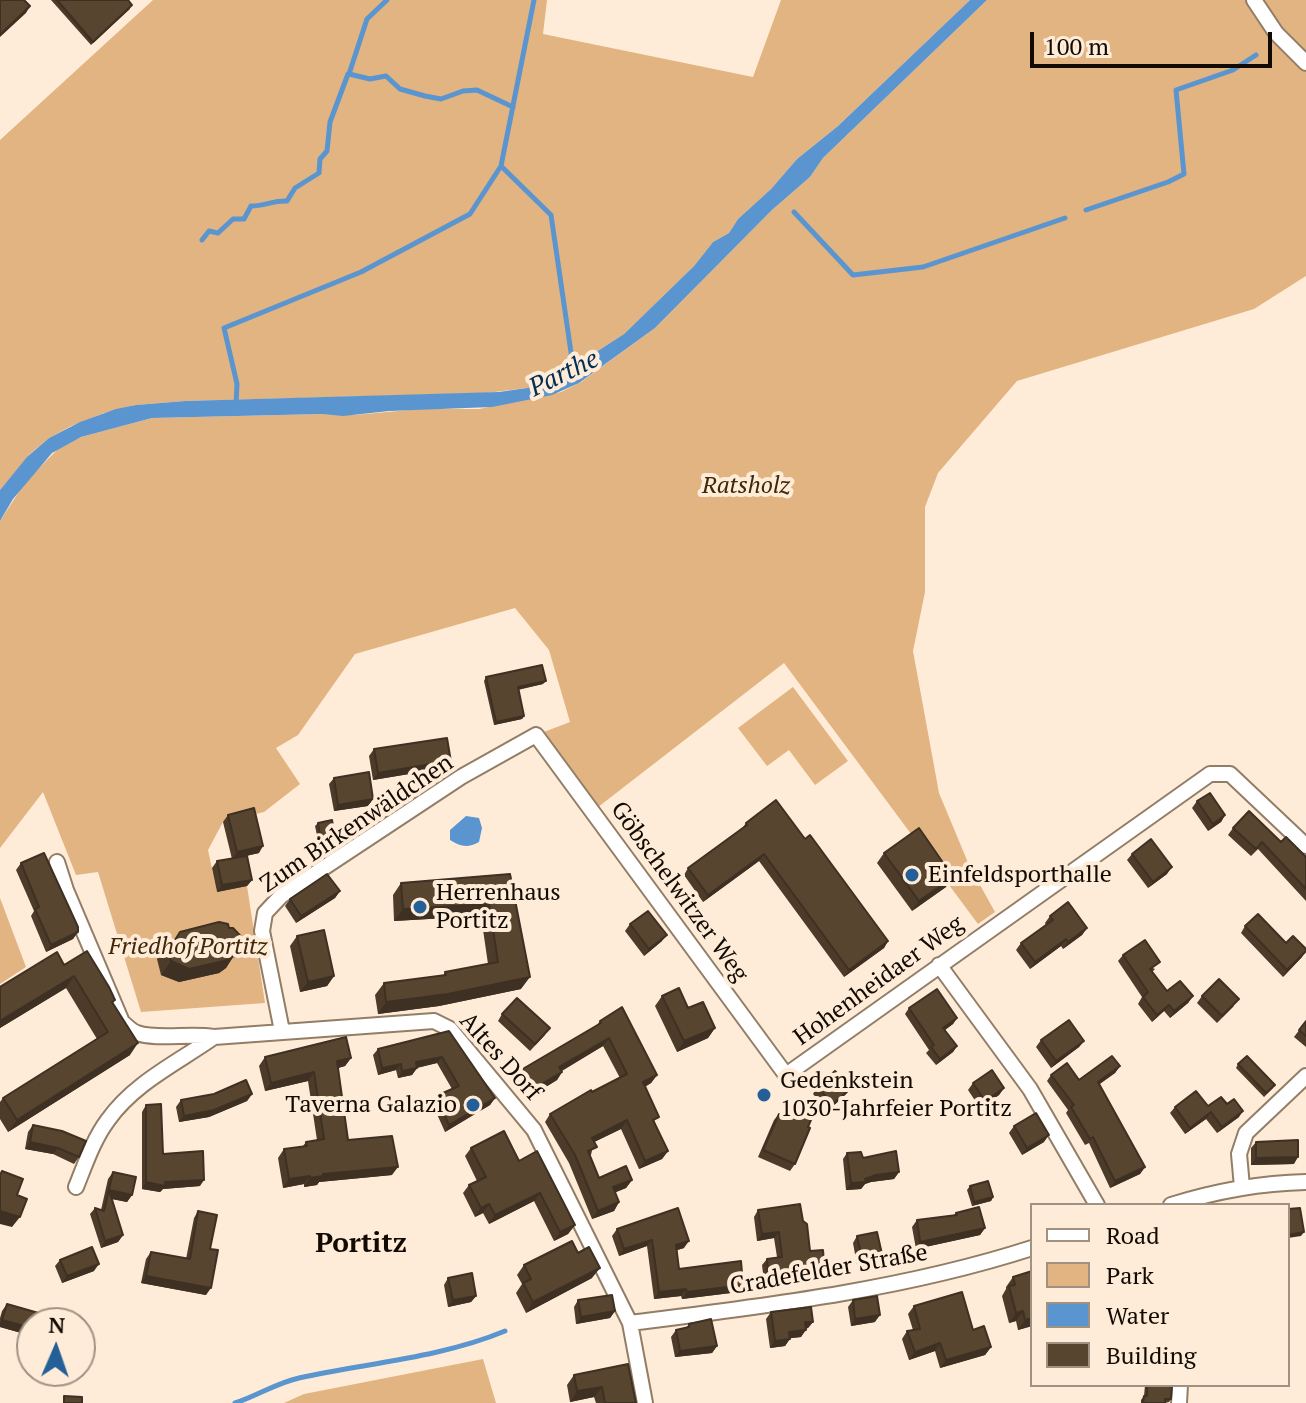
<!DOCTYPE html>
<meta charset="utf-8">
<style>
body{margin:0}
#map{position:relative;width:1306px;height:1403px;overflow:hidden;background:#ffecd8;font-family:"PT Serif",serif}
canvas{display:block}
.legend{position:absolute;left:1030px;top:1203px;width:260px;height:184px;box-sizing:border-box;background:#ffecd8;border:2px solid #a09283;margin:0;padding:10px 14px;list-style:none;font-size:24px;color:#120b04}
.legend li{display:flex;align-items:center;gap:16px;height:40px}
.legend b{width:40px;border:2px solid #a09283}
.north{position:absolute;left:16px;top:1307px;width:80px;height:80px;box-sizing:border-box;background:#ffecd8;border:2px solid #a09283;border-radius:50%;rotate:2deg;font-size:22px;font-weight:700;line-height:32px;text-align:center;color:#120b04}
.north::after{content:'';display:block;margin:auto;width:28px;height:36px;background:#246097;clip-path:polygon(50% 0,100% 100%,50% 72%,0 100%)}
.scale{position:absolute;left:1030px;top:32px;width:242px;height:36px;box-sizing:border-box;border:4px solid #120b04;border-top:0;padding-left:10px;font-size:24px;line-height:28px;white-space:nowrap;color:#120b04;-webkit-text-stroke:6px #ffecd8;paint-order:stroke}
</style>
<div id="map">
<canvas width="1306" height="1403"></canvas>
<ul class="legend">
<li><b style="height:10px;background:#fff"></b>Road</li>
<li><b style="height:22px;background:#e2b481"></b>Park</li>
<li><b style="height:22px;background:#5a95d0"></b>Water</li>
<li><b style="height:22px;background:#584530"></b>Building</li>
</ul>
<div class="north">N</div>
<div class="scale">100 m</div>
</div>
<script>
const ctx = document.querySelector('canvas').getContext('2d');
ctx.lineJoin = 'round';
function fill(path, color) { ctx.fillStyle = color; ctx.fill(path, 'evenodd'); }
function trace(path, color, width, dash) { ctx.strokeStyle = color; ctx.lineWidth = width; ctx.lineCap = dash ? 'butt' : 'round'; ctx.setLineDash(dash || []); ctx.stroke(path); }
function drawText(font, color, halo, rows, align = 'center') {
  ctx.font = font + ' "PT Serif",serif'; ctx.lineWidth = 8; ctx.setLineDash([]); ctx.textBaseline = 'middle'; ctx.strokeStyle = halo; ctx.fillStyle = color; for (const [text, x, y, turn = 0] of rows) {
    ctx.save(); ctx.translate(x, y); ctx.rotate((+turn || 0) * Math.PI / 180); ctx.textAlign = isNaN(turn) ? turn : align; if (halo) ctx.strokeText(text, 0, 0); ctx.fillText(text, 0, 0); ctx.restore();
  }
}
fill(new Path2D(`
 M153,0H547L543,34L753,77L781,0H970L838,126L797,159L771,189L738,219L729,233L713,242L694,266L624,334L556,378L527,388L486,393L185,401L136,405L104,413L71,426L49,438L30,454L0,490V140Z
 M987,0H1306V276L1254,309L1017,381L938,473L925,507V592L913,651L939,793L969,865L995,912L978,924L784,663L593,811L536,735L570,722L549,650L515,608L355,654L298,735L276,748L300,784L264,812L223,822L208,850L217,892L247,886L265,1003L141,1012L98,872L76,875L43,792L0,848V521L26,481L60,447L81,437L152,418L322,414L354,415L420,409H479L561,392L581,382L655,328L772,210L810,177L823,158Z
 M793,687L848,761L815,785L789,750L767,766L738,728Z
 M0,898L26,967L0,984Z
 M483,1359L496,1403H284L304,1394Z`), '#e2b481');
fill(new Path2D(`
 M970,0H987L823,158L810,177L772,210L655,328L579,383L552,395L492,407L389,411L343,416L322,414L152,418L81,437L52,453L13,499L0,521V490L27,457L49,438L80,422L116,409L136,405L185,401L499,392L527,388L556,378L624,334L694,266L713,242L729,233L738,219L771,189L797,159L838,126Z
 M466,816L479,818L482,828L479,842C468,848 461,847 450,840V830Z`), '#5a95d0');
trace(new Path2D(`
 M387,0L367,19L349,74L370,79L386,76L400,89L425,96L441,99L463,91L477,90L513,107
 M534,0L501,166L551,215L574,373
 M1086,210L1168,182L1184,174L1176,90L1233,70L1256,55
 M794,212L853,275L923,267L1065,218
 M202,240L209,231L218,233L233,219H244L251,206C265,206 274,200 287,201L295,188L319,173L320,159L327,151L330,122L348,74
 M236,405L237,384L224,328L361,272L470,214L501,166
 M235,1403C257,1396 276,1383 299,1378C367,1363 440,1358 505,1331`), '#5a95d0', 5);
const street = new Path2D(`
 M1254,0L1276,33L1306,63
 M57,862L66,890L122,1022C127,1026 131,1031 137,1033C156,1040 191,1033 214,1037L434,1021L450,1029L534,1130L630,1323L645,1403
 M939,965L1030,1089L1097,1205
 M282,1031L262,931L265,913L281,896L461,777L536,735L786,1075L1210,774H1230L1306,846
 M76,1187C85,1165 93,1140 108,1120C134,1083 177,1063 214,1037
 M1242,1187L1239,1154L1246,1133L1306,1076
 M1171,1205C1216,1191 1259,1183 1306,1182
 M630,1323C765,1306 902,1290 1032,1248
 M1179,1403L1180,1385`);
trace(street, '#927d66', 18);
trace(street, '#fff', 14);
fill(new Path2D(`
 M51,0H128L130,9L91,45Z
 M486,677L543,684L518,690L524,716L522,719L494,725L484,681Z
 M374,749L452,768L447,774L428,779L427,771L373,780L369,756Z
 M334,778L373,799L368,806L334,811L329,784Z
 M1197,801L1225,815L1221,822L1208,831L1192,808Z
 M228,815L259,853L246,856L252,880L247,886L217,892L212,868L217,861L232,859L223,822Z
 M318,823L335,839L333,843L319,845L315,826Z
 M746,823L805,839L888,941L884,948L844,977L759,861L703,902L684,875L688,868L741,830Z
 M1233,828L1281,842L1306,857V901L1258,849L1251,856L1228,835Z
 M884,853L946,887L912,911L877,863Z
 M1132,854L1167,874L1148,888L1127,860Z
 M21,863L78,932L73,939L46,952L31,916L34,911L16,870Z
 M510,874L521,989L439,1006L378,1014L375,995L384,983L443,976L445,972L488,964L481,916L394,921L393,895L401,883Z
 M340,891L335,898L296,923L285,906L290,899Z
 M1050,916L1087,928L1082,935L1063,949L1061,946L1030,969L1016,950L1021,943L1046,925L1045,923Z
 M630,924L662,941L644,956L625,931Z
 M1245,926L1286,943L1302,957L1283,977L1241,933Z
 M229,928L249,945L239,958L233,957L226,968L219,973L179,982L161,975L157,959L166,946L173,942L180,932Z
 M297,936L334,976L327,986L300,992L290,946Z
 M1123,955L1155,969L1152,972L1167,991L1193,996L1188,1003L1170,1018L1164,1011L1152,1022L1138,1004L1142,997L1118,961Z
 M64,965L115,1000L113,1003L130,1055L8,1132L0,1119V1102L3,1098L97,1039L66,988L0,1028V987Z
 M662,996L688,1008L715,1028L708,1038L677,1052L655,1006Z
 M1202,996L1234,1006L1217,1023L1197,1003Z
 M909,1008L957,1018L953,1024L945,1030L957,1046L953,1052L936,1065L926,1053L929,1050L905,1014Z
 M502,1014L545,1035L530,1051L498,1021Z
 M600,1021L657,1075L651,1083L645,1087L655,1123L668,1151L662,1159L639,1169L621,1129L594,1142L591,1155H590L599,1178L632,1180L626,1188L615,1192L619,1202L614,1211L592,1219L569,1163L545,1122L550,1114L620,1078L603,1046L562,1071V1072L557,1080L528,1098L516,1078L521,1070L597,1025Z
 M1306,1021V1047L1294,1037Z
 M449,1031L495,1098L490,1105L445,1132L432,1103L436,1096L452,1089L437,1063L417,1068L412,1075L398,1078L396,1070L378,1075L373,1055L378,1049Z
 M1041,1040L1084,1041L1079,1047L1051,1068L1036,1047Z
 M265,1057L351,1058L345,1066L338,1068L348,1140L392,1175L319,1182L317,1185L304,1187V1184L283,1188L278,1158L284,1149L303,1146L306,1142L317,1140L308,1081L265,1091L259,1066Z
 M1238,1064L1273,1088L1264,1097L1236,1068Z
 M1120,1066L1115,1073L1099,1084L1145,1167L1140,1174L1110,1188L1089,1143L1085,1145L1066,1113L1068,1110L1047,1081L1051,1075L1079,1080Z
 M973,1083L1004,1088L999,1095L980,1108L968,1090Z
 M817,1087L851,1088L846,1094L828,1111L813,1094Z
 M214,1094H252L247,1101L209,1117L179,1122L176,1107L181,1100Z
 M146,1105L163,1154L200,1186L163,1189L160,1192L142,1189V1112Z
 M1208,1106L1239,1117L1217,1133L1206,1119L1185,1134L1170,1113L1175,1107Z
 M796,1108L808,1127L795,1164L790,1171L758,1157L774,1120L779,1114L789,1118Z
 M33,1125L79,1157L74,1164L53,1154L25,1149L28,1132Z
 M1014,1126L1044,1142L1022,1155L1009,1133Z
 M1256,1142L1294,1164L1251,1165V1148Z
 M471,1148L519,1161L575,1225L568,1234L554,1241L534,1201L489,1224L483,1213L475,1217L463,1193L469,1185L477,1181L465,1156Z
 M847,1153L863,1158L899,1172L894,1179L871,1182L865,1184L861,1189L846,1190L843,1159Z
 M113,1172L132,1195L127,1202L112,1199L123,1235L118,1242L101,1248L90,1214L95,1208L101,1210L108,1179Z
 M970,1186L993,1197L991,1201L972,1206L967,1190Z
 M758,1210L803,1221L810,1251L821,1281L765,1289L762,1265L767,1259L777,1257L774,1238L757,1241L754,1217Z
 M198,1211L210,1249L206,1295L141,1283L146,1259L151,1252L186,1259L194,1218Z
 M956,1213L985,1228L980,1235L916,1249L912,1227L917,1220L954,1215Z
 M617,1229L684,1248L677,1250L679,1269L739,1292L682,1299L681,1296L654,1299L647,1246L619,1256L612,1236Z
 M857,1236L877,1261L857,1265L853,1243Z
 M60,1260L94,1271L62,1283L55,1266Z
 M524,1265L592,1278L526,1313L516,1293L522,1284L517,1275Z
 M1032,1271V1326L1018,1330L1016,1321L1009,1323L1002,1296L1006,1289V1287L1013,1277Z
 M448,1278L476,1296L471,1302L448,1307L444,1285Z
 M578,1300L615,1311L610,1318L576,1324L574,1307Z
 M853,1300L875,1322L851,1326L848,1307Z
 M7,1304L32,1323V1336L0,1327V1318L2,1311Z
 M914,1306L973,1330L991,1347L985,1355L940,1368L935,1351L909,1360L902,1339L907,1331L913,1330L908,1314Z
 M771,1312L813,1322L808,1328L805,1329L801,1337L790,1338L785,1346L770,1348L766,1319Z
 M689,1324L717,1346L712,1353L675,1357L671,1337L676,1330L686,1328Z
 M574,1375L636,1403H596L594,1397L570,1402L567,1385Z
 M1145,1385H1172L1171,1399L1169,1402L1165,1403H1141V1400L1144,1396Z`), '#4c3b29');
fill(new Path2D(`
 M30,6L26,13L0,37V35Z
 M546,681L543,684L515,690L518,687Z
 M524,716L522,719L494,725L496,722Z
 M431,764L427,771L373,780L378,773Z
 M452,768L447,774L428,779L433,773Z
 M373,799L368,806L334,811L338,805Z
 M1225,815L1221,822L1208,831L1213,824Z
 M335,839L333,843L319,845L321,842Z
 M263,846L259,853L232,859L237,852Z
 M764,854L759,861L703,902L708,895Z
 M1172,867L1167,874L1148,888L1153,882Z
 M953,877L946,887L912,911L919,901Z
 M252,880L247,886L217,892L222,885Z
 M340,891L335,898L296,923L301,916Z
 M489,904L481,916L394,921L403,909Z
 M1087,928L1082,935L1063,949L1068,942Z
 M78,932L73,939L46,952L51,945Z
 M667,935L662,941L644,956L649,949Z
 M1066,939L1061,946L1030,969L1035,962Z
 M888,941L884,948L844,977L849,970Z
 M232,942L249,945L239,958L233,957L226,968L219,973L179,982L161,975L171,961Z
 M1306,951L1302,957L1283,977L1287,970Z
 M74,976L66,988L0,1028V1021Z
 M334,976L327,986L300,992L308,982Z
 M530,977L521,989L439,1006L378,1014L386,1002Z
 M1193,996L1188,1003L1170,1018L1174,1011Z
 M1169,1005L1164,1011L1152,1022L1157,1015Z
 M957,1018L953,1024L939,1034L943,1028Z
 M715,1028L708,1038L677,1052L684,1041Z
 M609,1038L603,1046L554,1075L559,1067Z
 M1084,1041L1079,1047L1051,1068L1056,1061Z
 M138,1043L130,1055L8,1132L17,1120Z
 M957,1046L953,1052L936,1065L940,1059Z
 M442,1057L437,1063L411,1069L416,1062Z
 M351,1058L345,1066L331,1070L337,1061Z
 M401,1064L396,1070L378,1075L382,1068Z
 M1120,1066L1115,1073L1093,1089L1098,1082Z
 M417,1068L412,1075L398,1078L402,1071Z
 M314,1072L308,1081L265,1091L271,1083Z
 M562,1072L557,1080L528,1098L533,1089Z
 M657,1075L651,1083L638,1090L643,1082Z
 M851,1088L846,1094L828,1111L833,1104Z
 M1004,1088L999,1095L980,1108L985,1101Z
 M252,1094L247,1101L209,1117L179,1122L184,1116Z
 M495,1098L490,1105L445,1132L449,1125Z
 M1243,1111L1239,1117L1217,1133L1222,1127Z
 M1211,1112L1206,1119L1185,1134L1190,1128Z
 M627,1120L621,1129L586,1146L592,1138Z
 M1049,1135L1044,1142L1022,1155L1027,1148Z
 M30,1142L58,1148L53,1154L25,1149Z
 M668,1151L662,1159L639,1169L645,1161Z
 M1298,1157L1294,1164L1251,1165L1256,1158Z
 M398,1167L392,1175L319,1182L317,1185L304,1187L310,1178L323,1174Z
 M1145,1167L1140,1174L1110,1188L1115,1181Z
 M899,1172L894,1179L871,1182L865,1184L861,1189L846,1190L851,1183L876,1175Z
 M310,1176L304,1184L283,1188L289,1179Z
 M204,1180L200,1186L163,1189L160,1192L142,1189L146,1182Z
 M632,1180L626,1188L607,1196L613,1187Z
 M109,1190L132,1195L127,1202L107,1198Z
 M540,1193L534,1201L489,1224L495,1215Z
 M993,1197L991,1201L972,1206L974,1202Z
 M619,1202L614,1211L592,1219L598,1211Z
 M489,1204L483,1213L475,1217L481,1208Z
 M0,1211L20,1217L12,1227L0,1224Z
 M575,1225L568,1234L554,1241L560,1232Z
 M985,1228L980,1235L916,1249L920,1242Z
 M779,1232L774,1238L757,1241L762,1234Z
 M1304,1232L1301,1236L1288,1238V1235Z
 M123,1235L118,1242L101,1248L105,1241Z
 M652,1240L647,1246L619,1256L624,1249Z
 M689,1241L684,1248L671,1252L676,1245Z
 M882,1254L877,1261L857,1265L862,1258Z
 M99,1264L94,1271L62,1283L67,1276Z
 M600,1268L592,1278L526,1313L533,1302Z
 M825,1274L821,1281L765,1289L769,1282Z
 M146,1276L211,1288L206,1295L141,1283Z
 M743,1285L739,1292L682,1299L687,1292Z
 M686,1289L681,1296L654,1299L659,1292Z
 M476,1296L471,1302L448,1307L453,1300Z
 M615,1311L610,1318L576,1324L581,1317Z
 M1023,1311L1016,1321L1009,1323L1016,1313Z
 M880,1315L875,1322L851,1326L855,1319Z
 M1032,1318V1326L1018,1330L1025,1320Z
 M2,1320L32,1328V1336L0,1327V1323Z
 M805,1322H813L808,1328L800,1329Z
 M806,1330L801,1337L784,1339L789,1332Z
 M790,1339L785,1346L770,1348L775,1341Z
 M940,1343L935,1351L909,1360L915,1352Z
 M717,1346L712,1353L675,1357L680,1351Z
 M991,1347L985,1355L940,1368L946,1360Z
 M602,1387L594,1397L570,1402L577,1391Z`), '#3e3022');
const building = new Path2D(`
 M2,0H24L30,6L0,35V1Z
 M57,0H128L132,5L93,42Z
 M542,665L546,681L518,687L524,716L496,722L486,677Z
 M447,738L452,768L433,773L431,764L378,773L374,749Z
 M369,772L373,799L338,805L334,778Z
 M1210,793L1225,815L1213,824L1197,801Z
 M776,800L805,839L810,835L888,941L849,970L764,854L708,895L688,868L747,825L746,823Z
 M254,808L263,846L237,852L228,815Z
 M1249,811L1281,842L1286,837L1306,857V889L1262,842L1256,849L1233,828Z
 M332,820L335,839L321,842L318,823Z
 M919,828L953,877L919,901L884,853Z
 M1151,839L1172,867L1153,882L1132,854Z
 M44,853L78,927V932L51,945L35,909L39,907L21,863Z
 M247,856L252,880L222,885L217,861Z
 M327,874L340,891L301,916L290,899Z
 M510,874L530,977L448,994L386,1002L384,983L446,975L445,972L498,962L489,904L403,909L401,883Z
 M1068,902L1087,928L1068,942L1066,939L1035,962L1021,943L1053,920L1050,916Z
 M648,911L667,935L649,949L630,924Z
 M1258,914L1286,943L1293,936L1306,949V951L1287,970L1245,926Z
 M219,922L228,924L229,928H233L249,945L232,942L235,955L228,960L189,969L171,961L166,946L175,940L180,932Z
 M324,930L334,976L308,982L297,936Z
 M1145,940L1160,962L1150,969L1167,991L1180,981L1193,996L1174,1011L1169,1005L1157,1015L1143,997L1148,992L1123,955Z
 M87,951L109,987L115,1000L112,1002L138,1043L17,1120L3,1098L108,1032L74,976L0,1021V987L57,952L64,965Z
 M1219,979L1239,999L1222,1016L1202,996Z
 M679,988L688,1008L703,1002L715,1028L684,1041L662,996Z
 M937,989L957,1018L943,1028L957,1046L940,1059L931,1047L934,1045L909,1008Z
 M517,998L550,1028L535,1044L502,1014Z
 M622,1007L657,1075L643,1082L659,1117L653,1120L668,1151L645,1161L627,1120L592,1138L597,1147L588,1151L599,1178L626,1166L632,1180L613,1187L619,1202L598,1211L575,1155L550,1114L591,1090L592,1092L627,1074L609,1038L559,1067L562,1072L533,1089L521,1070L601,1023L600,1021Z
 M1069,1020L1084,1041L1056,1061L1041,1040Z
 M1306,1021V1036L1299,1030Z
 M449,1031L495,1098L449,1125L436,1096L459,1086L442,1057L416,1062L417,1068L402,1071L401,1064L382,1068L378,1049Z
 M346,1037L351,1058L337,1061L348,1140L392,1136L398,1167L323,1174V1176L310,1178V1176L289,1179L284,1149L307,1146L306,1142L324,1139L314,1072L271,1083L265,1057Z
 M1112,1056L1120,1066L1098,1082L1145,1167L1115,1181L1093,1137L1090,1139L1071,1107L1074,1105L1051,1075L1067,1063L1079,1080Z
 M1247,1056L1275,1085L1266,1093L1238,1064Z
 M992,1070L1004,1088L985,1101L973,1083Z
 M835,1071L851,1088L833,1104L817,1087Z
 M246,1080L252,1094L214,1110L184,1116L181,1100L214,1094Z
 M1196,1091L1208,1106L1221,1097L1227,1104L1234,1099L1243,1111L1222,1127L1211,1112L1190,1128L1175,1107Z
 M161,1104L163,1154L203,1151L204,1180L165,1182V1186L146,1182V1105Z
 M796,1108L813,1115L808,1127L810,1128L795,1164L763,1150L779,1114L791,1119Z
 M1036,1113L1049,1135L1027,1148L1014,1126Z
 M33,1125L62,1131L86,1141L79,1157L58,1148L30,1142Z
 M504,1131L519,1161L537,1151L575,1225L560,1232L540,1193L495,1215L489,1204L481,1208L469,1185L486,1177L471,1148Z
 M1298,1140V1157L1256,1158V1142Z
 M896,1151L899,1172L876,1175L865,1179L866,1182L851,1183L847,1153L861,1152L863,1158Z
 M2,1171L23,1179L17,1195L27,1199L20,1217L0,1211V1175Z
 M113,1172L136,1177L132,1195L109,1190L123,1235L105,1241L95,1208L104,1211Z
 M988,1181L993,1197L974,1202L970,1186Z
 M800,1204L803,1221L807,1224L810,1251L823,1250L825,1274L769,1282L767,1259L782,1257L779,1232L762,1234L758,1210Z
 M979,1207L985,1228L920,1242L917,1220L957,1215L956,1213Z
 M678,1208L689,1241L676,1245L679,1269L741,1261L743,1285L687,1292L686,1289L659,1292L652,1240L624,1249L617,1229Z
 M1300,1208L1304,1232L1288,1235V1209Z
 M198,1211L217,1215L210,1249L218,1250L211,1288L146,1276L151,1252L190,1259Z
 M877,1232L882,1254L862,1258L857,1236Z
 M572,1241L578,1253L589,1247L600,1268L533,1302L523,1283L531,1279L524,1265Z
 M92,1247L99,1264L67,1276L60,1260Z
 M1032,1271V1318L1025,1320L1023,1311L1016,1313L1009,1286L1015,1285L1013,1277Z
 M472,1273L476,1296L453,1300L448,1278Z
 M962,1292L973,1330L984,1326L991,1347L946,1360L940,1343L915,1352L907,1331L920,1329L914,1306Z
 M612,1295L615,1311L581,1317L578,1300Z
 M877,1296L880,1315L855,1319L853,1300Z
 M7,1304L42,1314L39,1323H32V1328L2,1320Z
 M811,1307L813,1322H805L806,1330L789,1332L790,1339L775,1341L771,1312Z
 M711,1319L717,1346L680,1351L676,1330L689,1327V1324Z
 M628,1364L636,1403H605L602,1387L577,1391L574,1375Z
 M1147,1385H1172L1171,1399H1165V1403H1143L1144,1396H1147Z
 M64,1396L82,1397V1403H64Z`);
fill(building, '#584530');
trace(building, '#3e3022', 2);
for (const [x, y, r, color] of [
 [912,875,8,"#246097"],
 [420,907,8,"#246097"],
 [764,1095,8,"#246097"],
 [473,1105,8,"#246097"]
]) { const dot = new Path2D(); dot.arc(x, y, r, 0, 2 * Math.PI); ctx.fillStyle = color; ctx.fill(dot); trace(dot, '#ffecd8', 3); }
drawText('italic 24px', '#3f280a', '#ffecd8', [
 ["Ratsholz",746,486],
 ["Friedhof Portitz",188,947]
]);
drawText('24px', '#120b04', '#ffecd8', [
 ["Zum Birkenwäldchen",357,824,-34],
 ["Göbschelwitzer Weg",679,892,54],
 ["Hohenheidaer Weg",879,981,-36],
 ["Altes Dorf",500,1057,48],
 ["Cradefelder Straße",829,1270,-10]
]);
drawText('24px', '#120b04', '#ffecd8', [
 ["Einfeldsporthalle",928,875],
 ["Herrenhaus",436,893],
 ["Portitz",436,921],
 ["Gedenkstein",780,1081],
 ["1030-Jahrfeier Portitz",780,1109],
 ["Taverna Galazio",457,1105,"right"]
], 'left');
drawText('italic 26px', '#002e54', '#ffecd8', [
 ["Parthe",564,374,-26]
]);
drawText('bold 28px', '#120b04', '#ffecd8', [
 ["Portitz",361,1244]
]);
</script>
